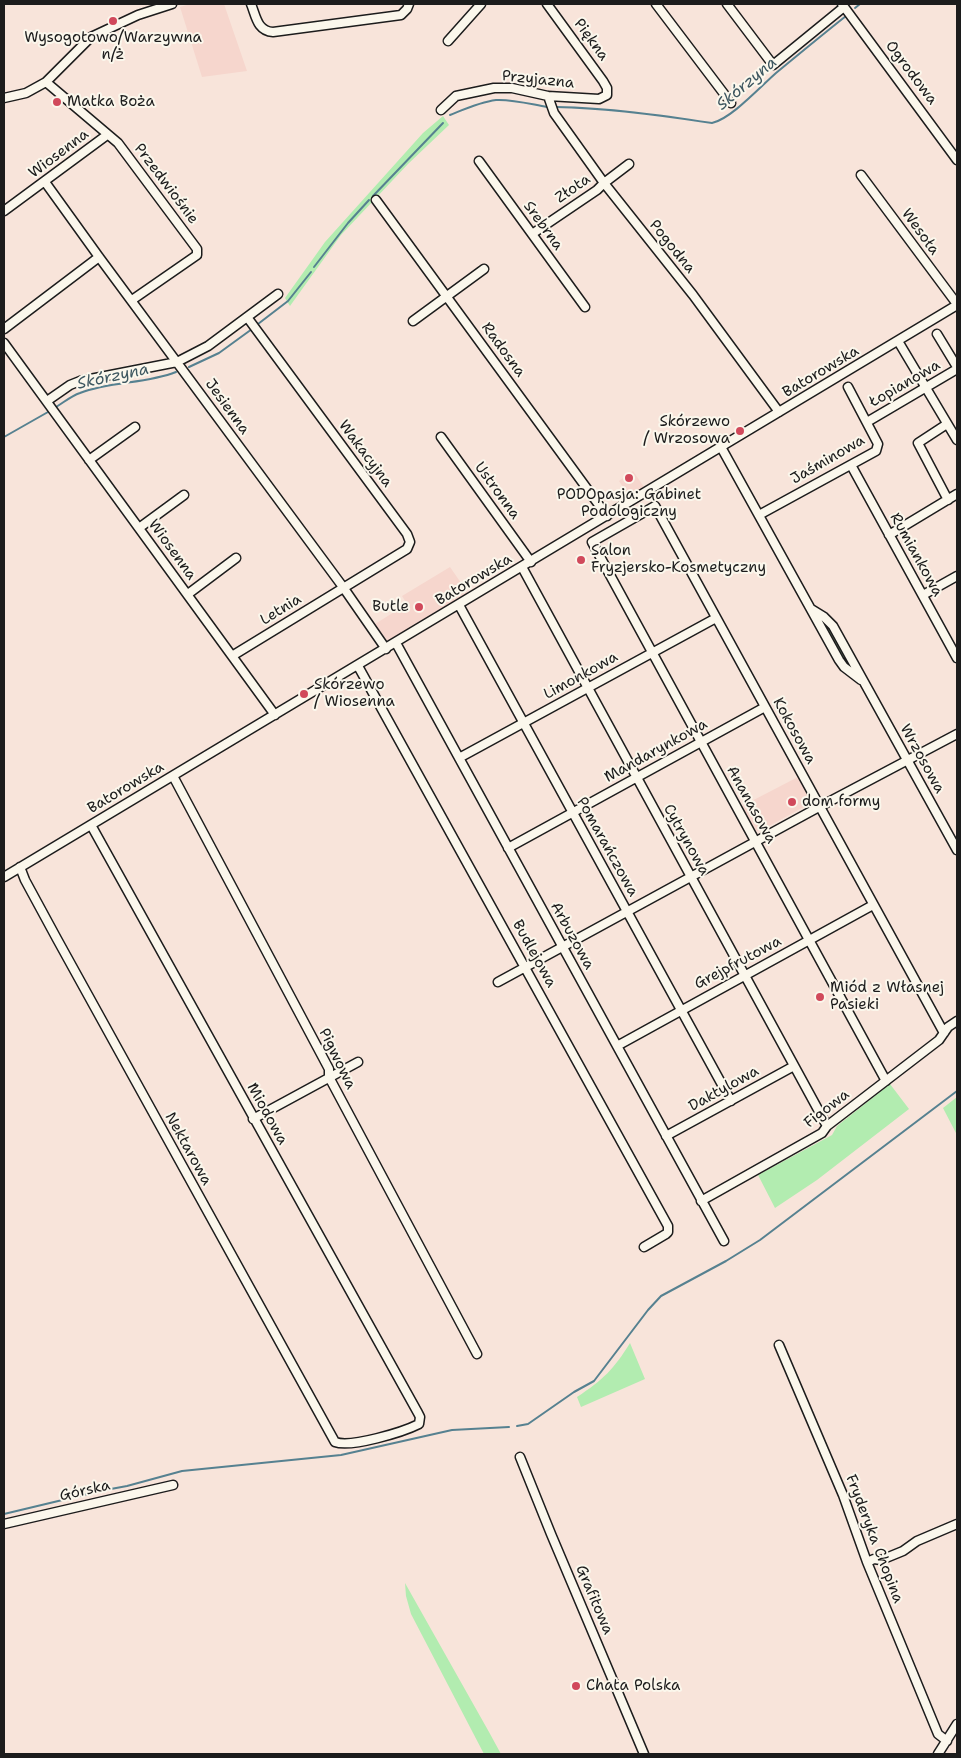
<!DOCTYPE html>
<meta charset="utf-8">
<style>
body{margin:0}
#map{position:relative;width:961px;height:1758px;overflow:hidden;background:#f8e4da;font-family:"Shantell Sans",sans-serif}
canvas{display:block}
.frame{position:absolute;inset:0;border:5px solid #1c1c1c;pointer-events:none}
</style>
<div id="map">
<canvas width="961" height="1758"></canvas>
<div class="frame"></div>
</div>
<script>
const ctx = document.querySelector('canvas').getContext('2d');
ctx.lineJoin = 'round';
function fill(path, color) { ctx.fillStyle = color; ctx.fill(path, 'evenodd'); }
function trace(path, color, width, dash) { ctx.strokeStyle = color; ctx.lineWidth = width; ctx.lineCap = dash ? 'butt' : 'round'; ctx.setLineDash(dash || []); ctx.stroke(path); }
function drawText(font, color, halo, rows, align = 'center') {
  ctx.font = font + ' "Shantell Sans",sans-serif'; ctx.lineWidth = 4; ctx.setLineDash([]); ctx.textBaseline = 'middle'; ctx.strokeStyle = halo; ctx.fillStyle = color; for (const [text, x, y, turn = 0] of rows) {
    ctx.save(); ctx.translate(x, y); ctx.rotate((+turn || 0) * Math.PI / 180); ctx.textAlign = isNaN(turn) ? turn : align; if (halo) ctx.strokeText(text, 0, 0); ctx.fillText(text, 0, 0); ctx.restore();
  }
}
fill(new Path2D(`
 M190,4H224L247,71L202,77L180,7Z
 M633,471L644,487L624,500L621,493L625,490L619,481Z
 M450,567L468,593L388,642L375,624L407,604L402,596Z
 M798,777L810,800L809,804L760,831H756L742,806Z`), '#f6d6cd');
fill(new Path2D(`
 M443,116L449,125L408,164L341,235L290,306L285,298L325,242L423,133Z
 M821,619L828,624L851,667L843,659Z
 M890,1084L909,1109L817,1180L775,1208L758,1175L832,1135L837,1126Z
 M957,1097V1135L943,1108Z
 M630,1343L645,1379L581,1407L577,1397C603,1380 614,1369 630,1343Z
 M405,1583L489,1732L501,1754H484L411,1614L406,1596Z`), '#b2ecb0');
trace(new Path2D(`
 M855,8L860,4
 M556,107C609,108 660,115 712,123C731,119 760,87 776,73C799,54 822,35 846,16
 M450,115C465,109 480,102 496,100C512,99 530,104 547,107
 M373,196L443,123
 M314,267L348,223L369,200
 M258,324L288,301L311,272
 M189,367L219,353L252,329
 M56,407C63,403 71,396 80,393C111,381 146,384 176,372
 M4,437L48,412
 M517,1426L528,1424L574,1392L594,1381L648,1310L661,1296L726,1261L760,1240L957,1091
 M4,1514L100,1491L127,1486L182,1471L341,1455L452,1430L509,1427`), '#568190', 2);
const minor = new Path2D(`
 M251,4C256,16 257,31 273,32L401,15L407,9L409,4
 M656,4L731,103
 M727,4L773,65L844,7
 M842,4L957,160
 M448,41L481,4
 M46,82L118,143L197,249V255L132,300
 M548,96L554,113L604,183L693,295L779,412
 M4,98L26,93L46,82L91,37L138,15L172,4
 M441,110L456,96L494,88H512L548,96L599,99L607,95V88L603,81L547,4
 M479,161L585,307
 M861,175L957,304
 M45,182L99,257L343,587L386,649
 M376,200L607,516
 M4,211L107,135
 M532,234L597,190L604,183L629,164
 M413,321L484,269
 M4,329L99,257
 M937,334L957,367
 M898,341L957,440
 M4,343L275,715
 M47,401L70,385L80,381L177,362L208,346L278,294
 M867,422L957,369
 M947,424L918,443L948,500
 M441,437L531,562
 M721,447L839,660L844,667L861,680
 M89,460L135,427
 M851,465L957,658
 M759,515L876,451L878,444L848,387
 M139,528L184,495
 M889,535L957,494
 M522,567L827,1126
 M188,594L236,558
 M923,595L957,576
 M459,605L731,1101
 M811,609L824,617L833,626L957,850
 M396,643L724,1241
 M232,656L407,549L410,542L407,534L247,317
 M358,666L668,1226V1232L666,1234L644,1247
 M459,758L716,618
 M173,776L329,1069V1077L477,1354
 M508,848L765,707
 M20,867L25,880L57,939L335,1442C351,1448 403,1432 419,1424L420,1417L418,1413L91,825
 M4,877L957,305
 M498,982L819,807L957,734
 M617,1046L873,905
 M886,1081L592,542L655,506L944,1033
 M253,1119L358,1062
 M666,1136L794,1066
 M701,1201L822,1133L827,1126L939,1040L948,1027L957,1021
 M779,1345L843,1495L867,1562L938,1734L947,1741
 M520,1457L551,1534L644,1754
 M4,1524L173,1485
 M867,1562L874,1559L881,1560L903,1551L917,1541L957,1524
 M938,1754L957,1724`);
trace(minor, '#1c1c1c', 11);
trace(minor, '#fbf7ec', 8);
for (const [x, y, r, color] of [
 [113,21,5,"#d1495b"],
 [57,102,5,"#d1495b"],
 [740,431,5,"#d1495b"],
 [629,478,5,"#d1495b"],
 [581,560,5,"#d1495b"],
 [419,607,5,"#d1495b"],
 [304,694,5,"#d1495b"],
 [792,802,5,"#d1495b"],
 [820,997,5,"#d1495b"],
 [576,1686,5,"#d1495b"]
]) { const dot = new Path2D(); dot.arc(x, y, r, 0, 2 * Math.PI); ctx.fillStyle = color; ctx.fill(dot); trace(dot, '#fbf7ec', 2); }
drawText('15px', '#1c1c1c', '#fbf7ec', [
 ["Wysogotowo/Warzywna",113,38,"center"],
 ["n/ż",113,55,"center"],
 ["Matka Boża",67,102],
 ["Skórzewo",730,422,"right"],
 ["/ Wrzosowa",730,439,"right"],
 ["PODOpasja: Gabinet",629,495,"center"],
 ["Podologiczny",629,512,"center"],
 ["Salon",591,551],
 ["Fryzjersko-Kosmetyczny",591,568],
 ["Butle",409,607,"right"],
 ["Skórzewo",314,685],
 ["/ Wiosenna",314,702],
 ["dom formy",802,802],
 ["Miód z Własnej",830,988],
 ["Pasieki",830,1005],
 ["Chata Polska",586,1686]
], 'left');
drawText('15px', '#1c1c1c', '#fbf7ec', [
 ["Piękna",591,40,54],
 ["Ogrodowa",911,73,53],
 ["Przyjazna",538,80,6],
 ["Wiosenna",59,154,-37],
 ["Przedwiośnie",166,184,53],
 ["Złota",573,189,-35],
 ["Srebrna",543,226,54],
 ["Wesoła",920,232,54],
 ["Pogodna",672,247,51],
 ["Radosna",503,350,54],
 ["Batorowska",821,372,-31],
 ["Łopianowa",905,384,-30],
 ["Jesienna",227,407,54],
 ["Wakacyjna",365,454,53],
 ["Jaśminowa",828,460,-30],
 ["Ustronna",497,491,54],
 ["Wiosenna",172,550,54],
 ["Rumiankowa",916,555,61],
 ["Batorowska",474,580,-31],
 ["Letnia",281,610,-32],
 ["Limonkowa",581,676,-29],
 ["Kokosowa",794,731,61],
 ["Mandarynkowa",656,751,-29],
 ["Wrzosowa",922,759,61],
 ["Batorowska",126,788,-31],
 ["Ananasowa",751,805,61],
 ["Cytrynowa",686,840,61],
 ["Pomarańczowa",607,847,61],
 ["Arbuzowa",572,936,61],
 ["Budlejowa",534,954,61],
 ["Grejpfrutowa",738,963,-28],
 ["Pigwowa",337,1059,64],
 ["Daktylowa",724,1089,-29],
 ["Figowa",827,1109,-38],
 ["Miodowa",267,1114,61],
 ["Nektarowa",188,1149,61],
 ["Górska",85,1491,-13],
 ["Fryderyka Chopina",874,1539,69],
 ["Grafitowa",594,1600,67]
]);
drawText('italic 16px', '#3e5760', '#fbf7ec', [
 ["Skórzyna",747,84,-40],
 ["Skórzyna",113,377,-12]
]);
</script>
